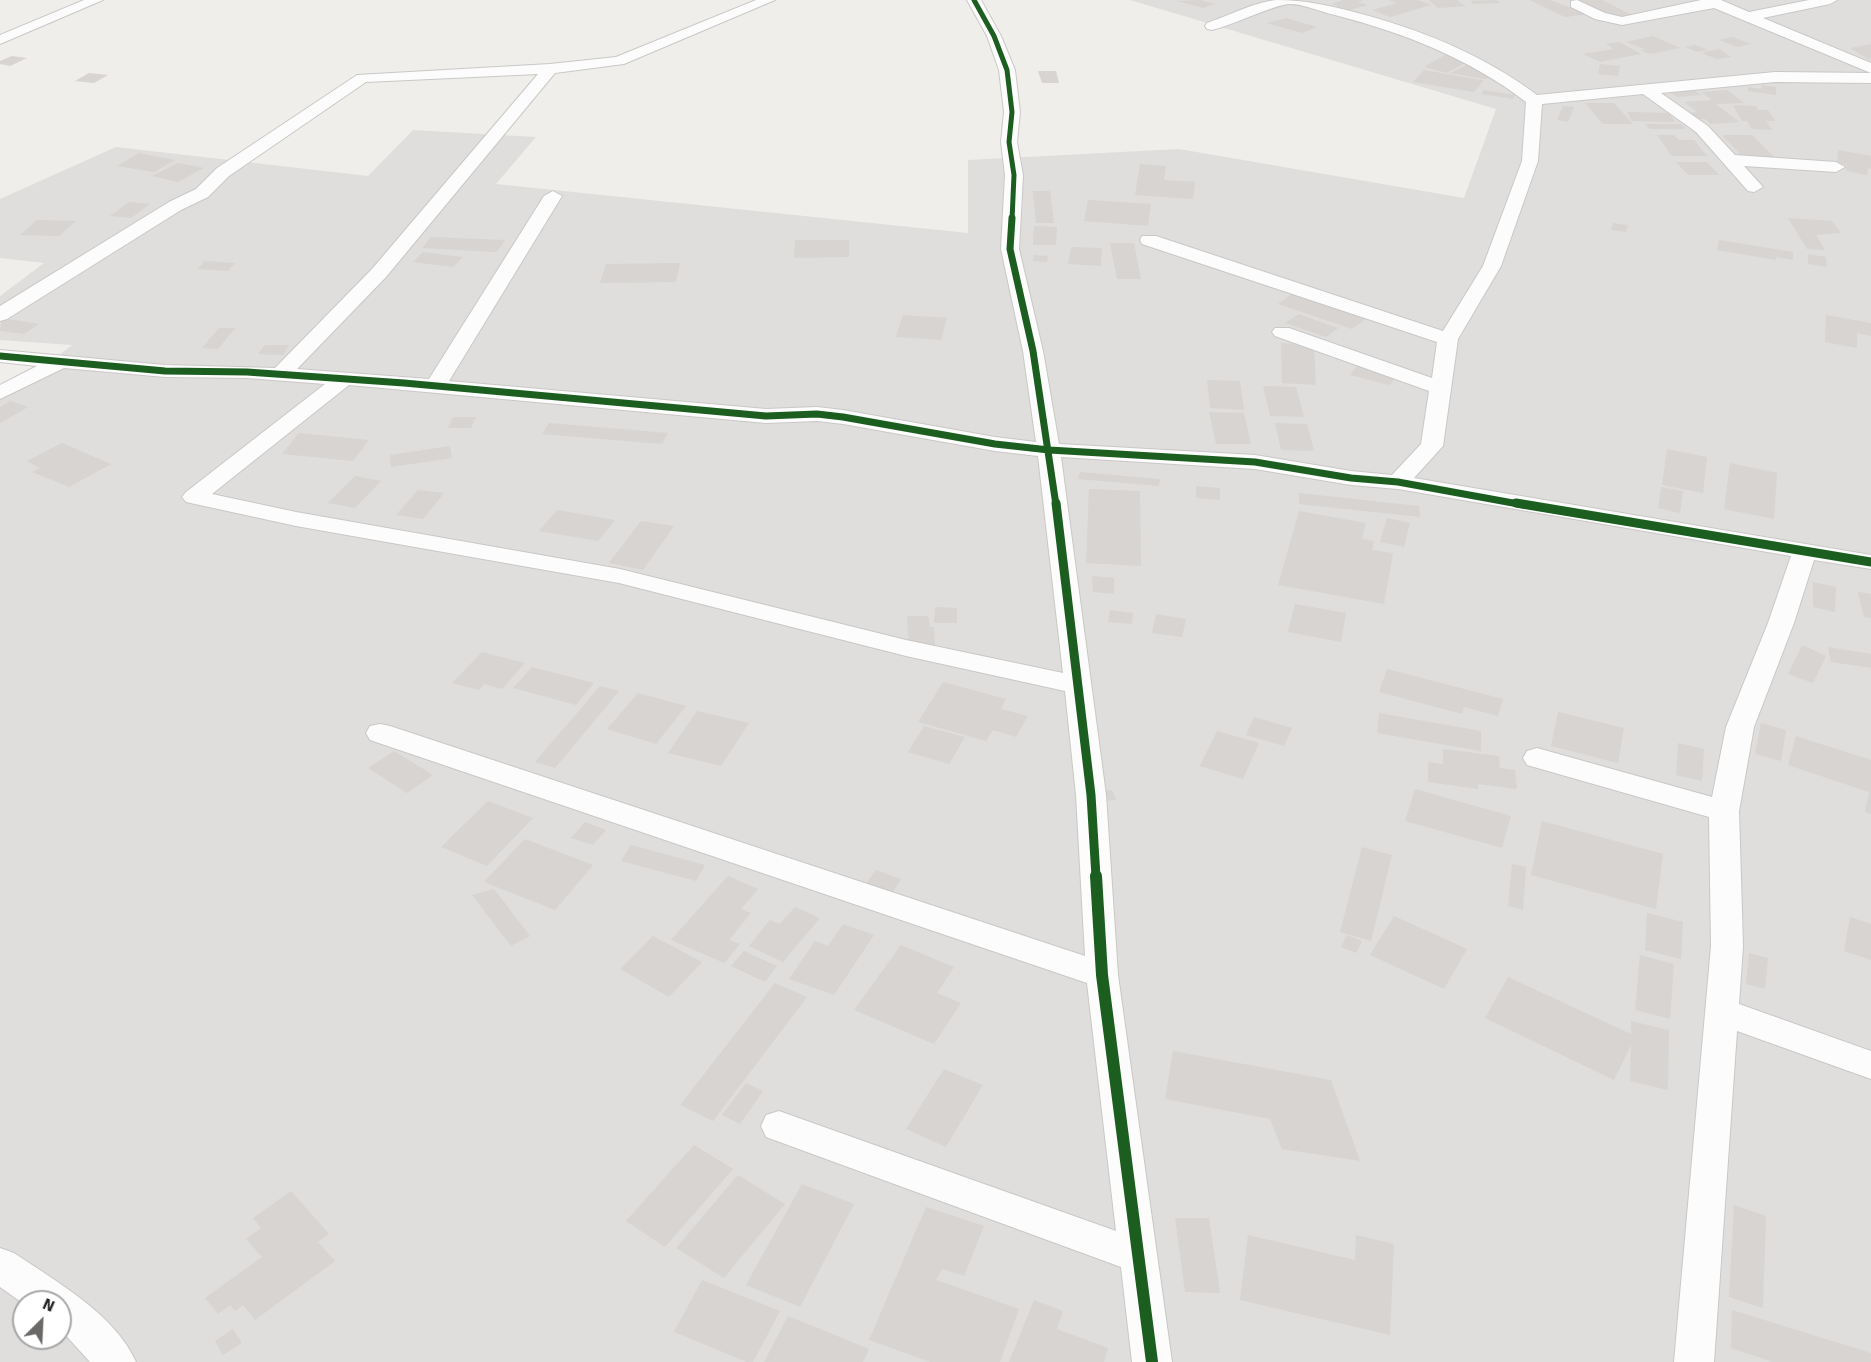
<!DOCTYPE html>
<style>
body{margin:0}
#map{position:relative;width:1871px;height:1362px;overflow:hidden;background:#f0eeeb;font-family:Signika,sans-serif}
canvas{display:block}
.north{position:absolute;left:12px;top:1290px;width:60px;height:60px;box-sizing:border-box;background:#fff;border:2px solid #a7a7a7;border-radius:50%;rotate:24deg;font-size:16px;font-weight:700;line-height:24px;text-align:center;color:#222}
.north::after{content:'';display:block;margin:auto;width:21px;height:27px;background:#6a6968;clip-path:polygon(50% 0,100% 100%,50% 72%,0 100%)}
</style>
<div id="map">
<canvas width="1871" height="1362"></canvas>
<div class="north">N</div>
</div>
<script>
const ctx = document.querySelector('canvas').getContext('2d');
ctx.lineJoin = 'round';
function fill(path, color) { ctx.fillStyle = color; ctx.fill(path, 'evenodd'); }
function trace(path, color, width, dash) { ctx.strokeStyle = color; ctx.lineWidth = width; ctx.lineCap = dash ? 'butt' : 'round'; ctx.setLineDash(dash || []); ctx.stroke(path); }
fill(new Path2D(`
 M1130,0H1871V1362H0V397L19,386L72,345L0,340V296L44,263L0,258V199L116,147L368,176L413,130L536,137L496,184L968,233V160L1179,149L1464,198L1496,109ZM24,1302H60V1338H24Z`), '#dfdedc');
fill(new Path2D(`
 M1200,0L1214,4L1203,8L1177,1Z
 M1343,0H1363L1358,2L1368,5L1349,10L1331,4Z
 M1388,0H1418L1431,5L1390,17L1372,10L1397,3Z
 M1429,0H1457L1465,6L1438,8Z
 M1497,0L1501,3L1474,4L1470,1Z
 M1529,0H1550L1588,14L1565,17Z
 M1579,0H1602L1632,15L1614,17Z
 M1286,18L1317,27L1302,33L1267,23Z
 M1653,36L1680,48L1650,54L1640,50L1645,49L1626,42Z
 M1733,37L1751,44L1738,47L1719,40Z
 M1619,42L1641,54L1600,62L1583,54L1614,49L1606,44Z
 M1871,44V58L1868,59L1850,48Z
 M1695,45L1708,50L1697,52L1685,47Z
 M1719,49L1731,57L1717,59L1701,53Z
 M1445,55L1468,61L1447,73L1424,67Z
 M12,56L27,58L10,66L0,64V61Z
 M1469,64L1495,77L1484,79L1450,73Z
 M1600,64L1620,66L1618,76L1598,74Z
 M1424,70L1481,80H1484L1474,92L1413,82Z
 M1038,71H1056L1059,83H1042Z
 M89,73L108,75L94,83L75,81Z
 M1762,85L1776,87V95L1748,91V87L1761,89Z
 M1484,90L1515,95L1513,99L1481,94Z
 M1694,90L1702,95L1677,97L1669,92Z
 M1727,90L1744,103L1716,104L1739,122L1711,124L1705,119H1696L1688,113L1697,112L1684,102L1712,100L1701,92Z
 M1585,103H1614L1633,124H1603Z
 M1733,105L1756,106L1758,110H1768L1775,121H1766L1772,130L1752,129L1747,121H1742Z
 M1563,106L1574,107L1568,122L1557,120Z
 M1627,112L1669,113L1675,122L1632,121Z
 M1645,124H1681L1686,129H1650Z
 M1657,135H1674L1679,140H1694L1707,156H1672Z
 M1722,135H1752L1774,157H1743Z
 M1838,150L1871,156V169L1868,168L1867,175L1846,171L1847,165L1837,163Z
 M139,153L175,160L154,172L117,166Z
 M1676,162H1707L1719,175H1688Z
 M178,163L204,168L178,182L152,176Z
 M1140,164L1166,166L1164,180L1195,182L1193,199L1135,195Z
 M1033,191H1050L1054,223H1036Z
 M1088,200L1151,204L1148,226L1084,221Z
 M129,202L150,204L131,218L110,216Z
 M1788,218L1832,221L1841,233L1816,235L1825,250L1807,249Z
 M37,220L76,221L59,236L20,235Z
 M1613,223L1628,225L1626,232L1611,230Z
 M1034,226L1057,227L1056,245H1033Z
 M431,237L505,240L497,252L422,248Z
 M795,240H849V257L794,258Z
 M1719,240L1793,252V260L1776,257V260L1717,250Z
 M1110,243H1134L1141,279H1117Z
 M1071,247L1102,248L1101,266L1068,264Z
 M423,252L463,257L453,267L413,262Z
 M1808,254L1826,257L1827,267L1808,264Z
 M1034,255L1048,256L1047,262L1033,261Z
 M205,261L235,263L228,271L197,269Z
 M680,263L676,282L600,283L606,264Z
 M1292,294L1366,319L1352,329L1278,304Z
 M1299,314L1338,328L1326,337L1285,323Z
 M903,315L947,318L941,340L896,337Z
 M1826,315L1871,323V336L1857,333V348L1825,342Z
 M2,318L39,324L24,334L0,331Z
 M219,328H235L218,349L202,348Z
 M1281,343L1314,345L1316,385L1282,383Z
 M265,345H289L283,355L258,354Z
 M1358,365L1397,374L1390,385L1350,375Z
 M1207,380L1240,381L1244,410L1210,408Z
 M1263,386L1296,387L1304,417L1270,416Z
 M10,401L28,407L0,423V407Z
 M1209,412L1244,413L1251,444H1216Z
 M453,417H476L471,428H448Z
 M549,423L668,433L662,444L542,434Z
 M1275,423L1307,424L1314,451L1281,450Z
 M299,433L369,440L353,461L282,454Z
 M62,443L111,464L69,487L32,472L40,468L27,461Z
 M450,446L452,458L391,467L390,455Z
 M1667,449L1707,457L1703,493L1662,485Z
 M1730,463L1777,473L1774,519L1724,509Z
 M1080,472L1160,479L1159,486L1078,479Z
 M355,476L381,481L355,508L328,503Z
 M1196,486L1220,488V500L1196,498Z
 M1661,487L1683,491L1680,513L1658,508Z
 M1089,489L1140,491L1141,566L1086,563Z
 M418,490L444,493L423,519L396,515Z
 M1299,493L1419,506L1420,517L1299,504Z
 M557,510L615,520L598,541L539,531Z
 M1299,511L1366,523L1362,539L1374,541L1372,550L1393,553L1384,604L1278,585Z
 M1387,518L1410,523L1404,547L1380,542Z
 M641,521L674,526L643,570L609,563Z
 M1092,576L1114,578V594L1093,592Z
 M1813,582L1836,587L1835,612L1813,607Z
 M1858,592L1871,594V618L1864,617Z
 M1295,604L1346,613L1341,642L1288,632Z
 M935,607L957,608V623H934Z
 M1110,610L1133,613L1132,624L1108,622Z
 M1156,614L1186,619L1182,637L1152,633Z
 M907,616H928L930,627H934L935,645L909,646Z
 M1802,645L1826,656L1813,683L1788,674Z
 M1828,647L1871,654V668L1831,662Z
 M482,652L525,663L502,689L484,684L479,690L452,683Z
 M532,667L594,683L576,705L513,688Z
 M1387,669L1503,699L1498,716L1464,707L1462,714L1379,692Z
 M943,682L1006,699L1001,709L1028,716L1016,737L993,730L986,741L918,722Z
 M600,686L619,691L555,768L535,762Z
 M638,693L686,706L656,744L607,729Z
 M697,711L749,723L721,766L668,753Z
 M1558,712L1624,728L1618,763L1551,746Z
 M1379,713L1481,731V751L1377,733Z
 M1254,717L1292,728L1284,746L1246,735Z
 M1761,723L1786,730L1781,761L1755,754Z
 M924,726L965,737L949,764L908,752Z
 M1217,731L1259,743L1243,779L1200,766Z
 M1796,736L1871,760V814L1865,812L1869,792L1788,765Z
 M1678,743L1704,749L1702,781L1676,775Z
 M1443,749L1499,756L1500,768L1515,770L1517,789L1478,784V789L1428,782V762L1443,764Z
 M394,751L433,775L407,793L368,768Z
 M1415,789L1511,816L1502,848L1405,821Z
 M1112,790L1116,800L1101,801L1098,791Z
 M488,801L533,818L487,866L441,847Z
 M1542,821L1663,854L1656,909L1531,875Z
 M585,822L606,830L593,845L571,838Z
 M525,839L593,865L555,910L484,882Z
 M631,845L705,865L696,881L621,861Z
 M1362,847L1392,855L1371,941L1340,932Z
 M1512,864L1526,867L1523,910L1508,906Z
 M876,870L901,879L892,893L866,884Z
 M728,876L758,889L741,909L751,913L729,940L740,944L724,963L671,940Z
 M494,889L530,936L511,946L472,895Z
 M795,907L820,918L783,962L749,946L770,920L780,924Z
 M1647,913L1683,922L1681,959L1645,950Z
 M1394,916L1467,949L1444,989L1370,955Z
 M1850,917L1871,924V960L1844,951Z
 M843,924L874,935L834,995L789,979L815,941L828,946Z
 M1347,935L1362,941L1356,953L1341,947Z
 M653,936L702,962L669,997L620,969Z
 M901,945L954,967L937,993L961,1003L934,1044L854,1010Z
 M744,951L777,966L765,982L731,966Z
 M1749,953L1768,958L1765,989L1746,984Z
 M1640,955L1674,964L1670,1019L1635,1010Z
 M1508,977L1631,1034V1021L1669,1030L1668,1090L1630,1081L1631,1045L1614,1080L1485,1018Z
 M775,983L807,997L713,1121L680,1105Z
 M1173,1051L1331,1080L1360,1161L1282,1149L1270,1119L1165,1099Z
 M944,1069L983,1085L946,1147L906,1129Z
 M746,1083L763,1091L740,1124L722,1115Z
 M694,1145L733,1169L665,1247L626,1221Z
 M738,1175L785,1204L724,1278L676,1248Z
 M802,1184L854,1204L800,1307L746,1285Z
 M291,1191L329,1234L318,1242L335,1261L255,1320L243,1305L235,1311L230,1305L218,1314L205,1298L262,1257L246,1239L261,1228L253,1218Z
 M1734,1205L1766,1216L1763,1308L1729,1297Z
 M926,1207L984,1226L964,1276L942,1269L936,1280L1019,1309L1000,1362H930L869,1340Z
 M1175,1218H1209L1220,1293L1185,1292Z
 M1248,1235L1355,1260L1356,1235L1394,1244L1390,1335L1240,1300Z
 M702,1280L780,1311L753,1362H747L674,1332Z
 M1034,1300L1063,1311L1057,1329L1108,1348L1104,1362H1009Z
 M1732,1310L1871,1353V1362H1773L1731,1348Z
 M788,1316L869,1349L863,1362H764Z
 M233,1329L242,1343L223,1355L215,1341Z`), '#d7d4d2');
const minor = new Path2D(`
 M84,0H103L0,44V35Z
 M756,0H775L624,64L555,73L386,277L297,369L429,379L544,196L553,191L562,196L449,381L766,409L817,407L843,410L995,437L1036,442L1023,351L1001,249L1005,175L1001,142L1004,112L999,70L987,36L967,0H981L1001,36L1015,70L1020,112L1017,142L1023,175L1019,249L1043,351L1059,444L1255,455L1351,471L1392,475L1421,444L1429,391L1275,336L1272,332L1275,328H1289L1432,378L1437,342L1142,244L1140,240L1142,236H1156L1443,331L1483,266L1522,161L1526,102C1469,58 1404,33 1335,15C1321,12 1304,4 1290,4C1275,4 1231,26 1212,30L1207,29L1205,26L1207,23C1228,16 1254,2 1277,0C1304,0 1328,5 1354,12C1420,29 1482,54 1537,95L1775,72L1871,73V83L1775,82L1661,93L1708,126L1735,155L1836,162L1845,167L1836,172L1744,166L1763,187L1754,192L1748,191L1696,132L1643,94L1542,104L1538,161L1501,266L1458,339L1443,446L1414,478L1871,555V569L1814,560L1794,623L1754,727L1739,811L1743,946L1739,1004L1871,1051V1079L1737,1031L1714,1362H1674L1711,946L1709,817L1527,765L1523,758L1527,751L1537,748L1712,797L1726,727L1768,623L1791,556L1398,489L1351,485L1255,469L1061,457L1106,795L1118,975L1172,1362H1132L1121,1267L766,1137L761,1126L766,1115L779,1111L1116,1231L1087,983L370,740L366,733L370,726L380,724L390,726L1085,956L1076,795L1065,691L906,656L619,583L296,526L186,502L182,497L186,492L325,384L247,378L165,377L64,368L0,399V385L37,366L0,362V350L165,365L275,368L372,269L538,74L366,82L229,176L208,197L181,210L7,319L0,321V306L169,202L196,189L217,168L357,75L550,64L616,57ZM349,385L766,423L817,421L843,424L995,451L1038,456L1063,673L906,640L620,569L296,512L212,494Z
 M1577,0L1605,13L1622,17L1701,0H1721L1749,12L1809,0H1837L1830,4L1763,18L1871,63V73L1714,8L1622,25L1595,19L1571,7V1Z
 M0,1248L14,1253C55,1281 115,1314 136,1362H90L60,1329V1302L24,1304L0,1287Z`);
trace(minor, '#c9c8c7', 2);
fill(minor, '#fdfcfc');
trace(new Path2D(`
 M974,0L994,36L1007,70L1012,112L1009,142L1014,175L1012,220`), '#1b5e20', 5);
trace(new Path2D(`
 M1012,218L1010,249L1033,351L1056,505
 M0,356L165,371L247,372L404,383L766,416L817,414L843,417L995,444L1049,450L1255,462L1351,478L1398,482L1524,505`), '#1b5e20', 7);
trace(new Path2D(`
 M1056,503L1091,795L1096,877
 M1516,503L1871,562`), '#1b5e20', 9);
trace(new Path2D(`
 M1096,876L1102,975L1152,1362`), '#1b5e20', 12);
</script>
